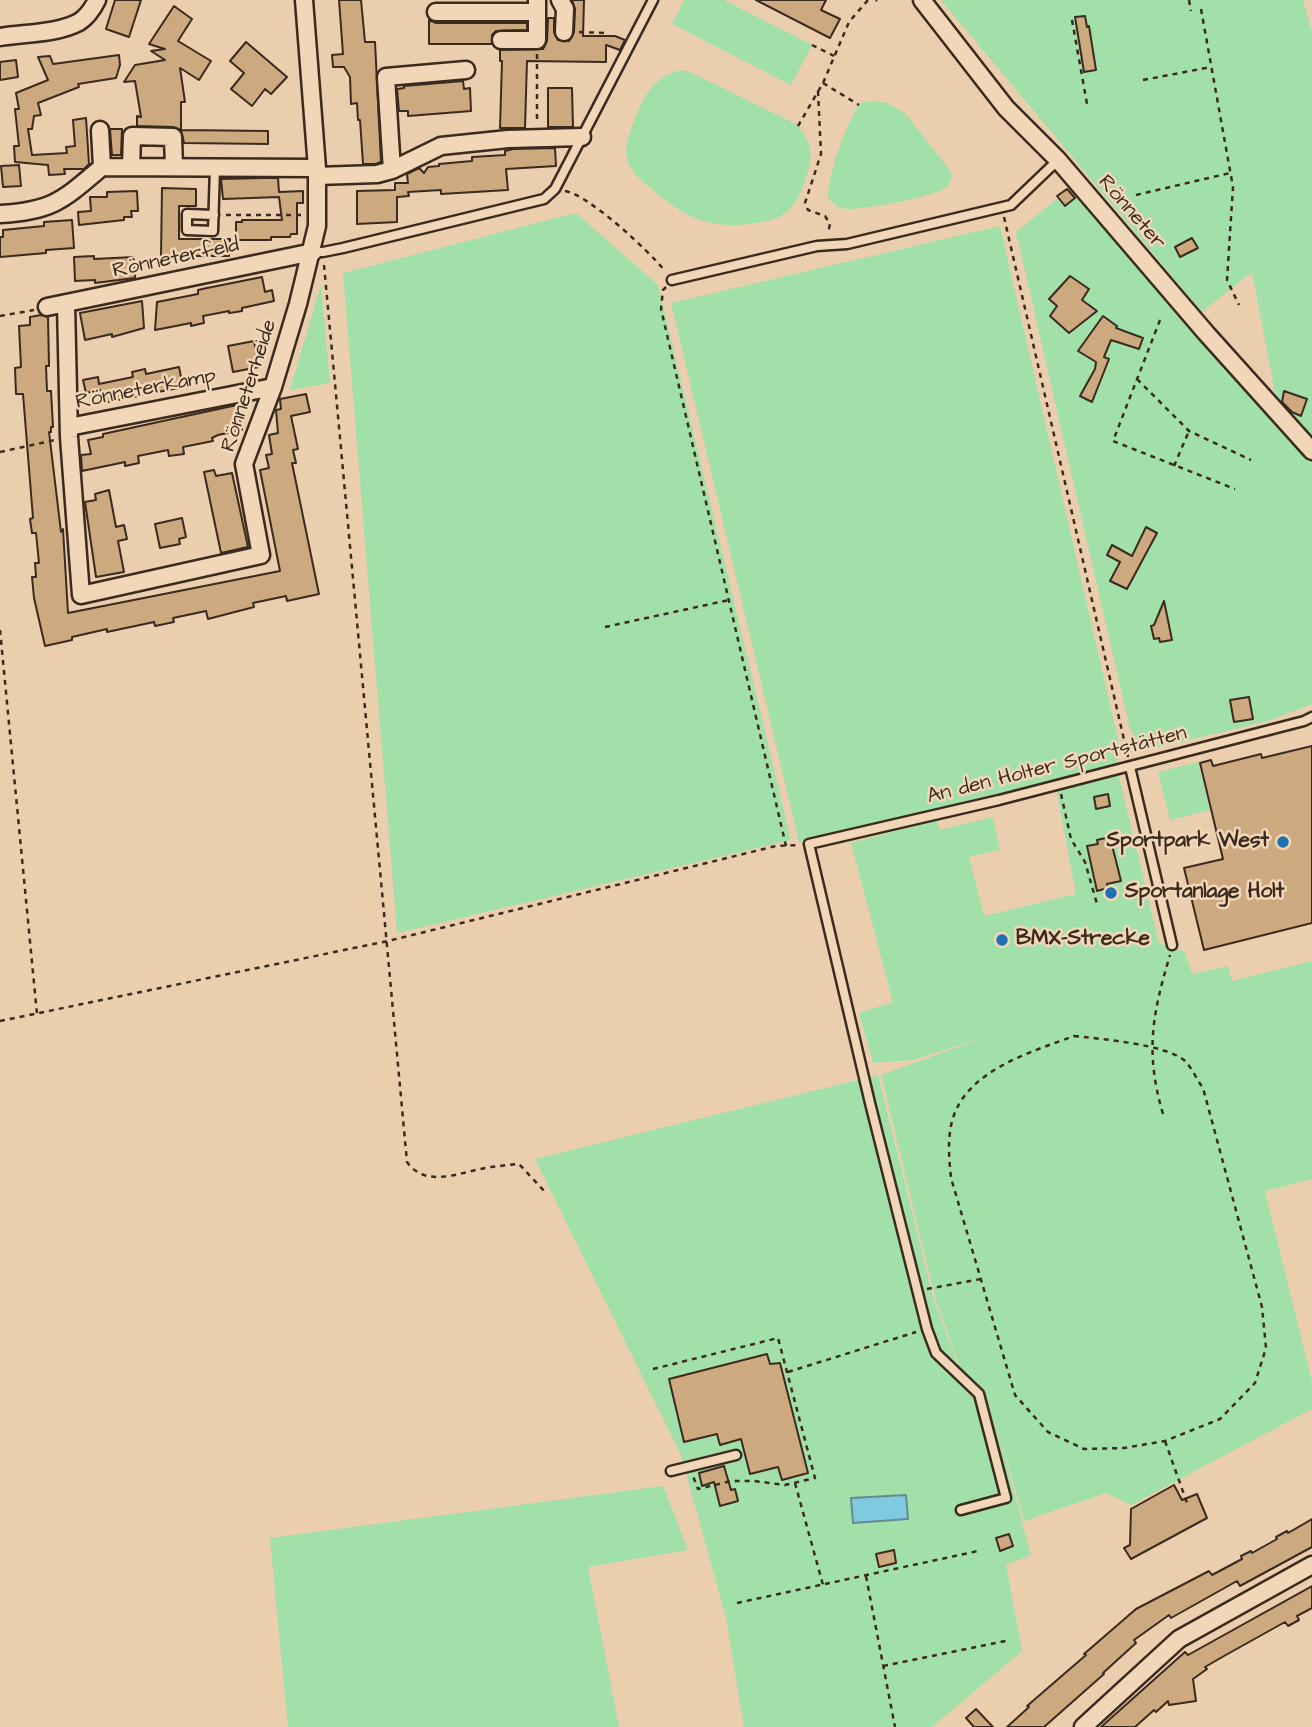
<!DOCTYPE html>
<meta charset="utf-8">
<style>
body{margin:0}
canvas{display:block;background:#eacead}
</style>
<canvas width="1312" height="1727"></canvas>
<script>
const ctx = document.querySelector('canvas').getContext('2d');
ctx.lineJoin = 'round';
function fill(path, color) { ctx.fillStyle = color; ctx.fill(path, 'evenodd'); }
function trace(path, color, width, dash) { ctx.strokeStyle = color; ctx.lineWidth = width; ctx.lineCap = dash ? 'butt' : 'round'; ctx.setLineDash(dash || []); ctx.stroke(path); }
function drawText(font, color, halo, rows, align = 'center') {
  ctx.font = font + ' "Architects Daughter",sans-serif'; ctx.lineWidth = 5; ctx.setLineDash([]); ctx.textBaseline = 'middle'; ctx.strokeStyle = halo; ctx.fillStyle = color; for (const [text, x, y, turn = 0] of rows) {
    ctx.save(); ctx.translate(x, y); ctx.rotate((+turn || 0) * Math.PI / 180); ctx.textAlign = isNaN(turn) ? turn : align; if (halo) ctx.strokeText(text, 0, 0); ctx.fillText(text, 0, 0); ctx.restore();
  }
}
fill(new Path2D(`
 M684,0H724L812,45L791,85L672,24Z
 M941,0H1303L1312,32V438L1276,398L1252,272L1202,312Z
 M682,70L690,72L796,124C811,140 815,156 806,177C802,190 797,205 785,213C778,219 764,222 755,223C712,230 685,218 653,190C642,181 630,172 627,157C624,145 630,132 634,121C643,96 655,75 682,70Z
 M873,101L887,103L905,113L952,173C952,178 950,184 946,188C935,196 853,213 841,208C837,207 832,202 828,198C828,171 846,126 860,103Z
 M1074,185L1312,463V704L1268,721L1143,751L1130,729L1016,232Z
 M576,213L658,285L791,840L397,933L343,273Z
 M1000,226L1120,748L1116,764L1159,943L1185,952L1192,974L1228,966L1232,981L1312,961V1179L1265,1191L1312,1382V1409L1131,1505L1106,1493L1024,1521L993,1411L1031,1555L1006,1565L1022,1651L932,1727H744L726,1618L681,1455L535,1159L878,1075L933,1297L960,1371L991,1403L960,1368L935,1297L881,1075L989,1036L913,1060L873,1063L859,1013L893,1002L851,843L937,820L940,830L993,817L1000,850L969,857L984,916L1076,894L1055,783L799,842L671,303Z
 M321,284L330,383L290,390Z
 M1198,762L1210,810L1170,820L1158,772Z
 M663,1486L688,1550L588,1567L619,1727H288L270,1538Z`), '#a2e0a9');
const water = new Path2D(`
 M906,1495L908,1519L853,1523L851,1498Z`);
fill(water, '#80cae0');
trace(water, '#648a92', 2);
const building = new Path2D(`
 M115,0H141L129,37L106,29Z
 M339,0H361L365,42H375L381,162L375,164H363L360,120H358L357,103L351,104L350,77L344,67H333L332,55L343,54Z
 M572,0H584L583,36H615L625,40L620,50L606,45V62L527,61L525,128H500L502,61H500V50L543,49L547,41L548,18H554V32L558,40L569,41L574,32L575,9Z
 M756,0H826L821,10L840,19L830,38Z
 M174,6L192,19L178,41L211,61L199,80L180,68L185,102H181V130L173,127L137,126V116L141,117L135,81L124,82L135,65L165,60L151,51L165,49L149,44Z
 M1085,16L1087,27L1089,26L1096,70L1084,72L1075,17Z
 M429,20L436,23H527V30L496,31L492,35V44H429Z
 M246,42L287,77L271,94L265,89L252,106L231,89L244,73L230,61Z
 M119,55L120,65L116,78L78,84L79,87L38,103L41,115L34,116L32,129H28L32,155L67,153L66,147L75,146L73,120L86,118L89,164L84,169H64L65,174L49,175L48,165L15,162L14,146H19L15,109H19L16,93L48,80L38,57L50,56L53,64Z
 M16,60L18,77L0,80V62Z
 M463,81L464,89L470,88L471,111L408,116V111H399L397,89L404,88V86Z
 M548,88H572L573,127H548Z
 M110,129H122L121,155H112Z
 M181,130L268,131V144L184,143Z
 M555,148L556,166L506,169L508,190L441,194V190L408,192L409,196L397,197V222L357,224V191L395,190V183H408L407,174L419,168L424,173L428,167L439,166V164L472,161V157L505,155V151L513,149Z
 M19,165L21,186L3,187L1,166Z
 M263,178H278L279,192L303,191V203H297V234H291L290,237H271V240H236V222H242V220H282L279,197L223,199L221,179Z
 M162,188L196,189V206H179V239H230L229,256H161Z
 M1067,189L1075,198L1065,206L1057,196Z
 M137,191L138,211H131L132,217H124V220L79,225L78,212L91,211L90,197H107V192Z
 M72,220L74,248L46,250V253L0,257V237H3V230L44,226V222Z
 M1192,238L1198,248L1180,257L1175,247Z
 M94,256V259L134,257L135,278L95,283V280L75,281L74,257Z
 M1070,276L1089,289L1082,300L1097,311L1069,333L1050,316L1057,306L1049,299Z
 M262,277L265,292L272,290L274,301L242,308V311L236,312L229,313V311L203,316L204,323L191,326V323L155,330L157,302L198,294V290L207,288Z
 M142,301L144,328L112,337V334L85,340L80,313Z
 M41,315L48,317L49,366H46L47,391H51L53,427H51V432H49L61,532L63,529L68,613L280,571L260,470L269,468L266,455L272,454L269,435L278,433L276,410L281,409L280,399L306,394L310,412L291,416L298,449L293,450L296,463H292L319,594L287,601L286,596L253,603L254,607L208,619L206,611L173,618L174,622L155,626L154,622L107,632V629L72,637V640L45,646L34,598L32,577H36L35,563H39L36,533H32L30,519L33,518L23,394H16L15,368L21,367L19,326L30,325V317Z
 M1103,316L1117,326L1116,328L1143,338L1139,349L1111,340L1104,357L1109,359L1092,402L1080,396L1095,369L1096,362L1078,351Z
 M254,341L259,367L233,372L228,346Z
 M179,367L183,387L103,403L100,390L86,393L83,380L98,377L99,384L133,377L132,372L145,369L146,374Z
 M1284,391L1307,399L1301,416L1292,412L1282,402Z
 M237,405L242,430L218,435L212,438L213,441L183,447L184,454L169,456L168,450L138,456L139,463L125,466V462L82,471L81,455L91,454L88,440L103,437V434Z
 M214,470L216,476L232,473L248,547L221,553L204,472Z
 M109,490L116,527L124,525L127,539L118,541L124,572L96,577L85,502L96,500L95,494Z
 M182,518L186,537L179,539L180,544L160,548L155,524Z
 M1146,527L1157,533L1127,589L1110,581L1120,562L1107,555L1112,545L1132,556Z
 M1164,601L1172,640L1160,642L1159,638L1154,639L1151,626L1154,625Z
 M1249,697L1253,719L1234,722L1230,700Z
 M1312,746V923L1204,950L1184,868L1223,859L1200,763L1211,760L1213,766L1261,754L1262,758Z
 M1108,794L1110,806L1096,809L1094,797Z
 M1110,837L1121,881L1107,884L1108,888L1097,891L1087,846L1098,844L1097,840Z
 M767,1354L770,1364L780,1363L808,1473L782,1480L778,1467L750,1474L741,1439L720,1445L717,1434L684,1442L669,1379Z
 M724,1466L731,1490L735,1489L738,1501L720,1506L714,1482L702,1486L699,1473Z
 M1174,1485L1182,1500L1197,1494L1207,1518L1131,1559L1124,1548L1130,1545L1131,1509Z
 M1312,1519V1547L1240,1586L1237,1581L1171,1618L1169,1615L1134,1640L1136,1643L1103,1673L1104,1674L1044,1727H1007L1029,1707L1027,1706L1086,1655L1084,1654L1136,1609L1209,1571L1212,1575L1242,1559L1241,1556L1251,1551L1252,1553L1277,1539L1276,1537L1287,1531L1288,1533Z
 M1009,1534L1013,1546L1000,1551L996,1538Z
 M894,1550L896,1563L879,1567L876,1554Z
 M1312,1586V1608L1297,1616L1299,1620L1288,1626L1285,1622L1224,1656L1205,1667L1207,1669L1193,1679L1196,1701L1169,1705L1168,1701L1156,1712L1154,1710L1135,1727H1101L1185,1652L1188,1655Z
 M976,1709L993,1727H974L966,1718Z`);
fill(building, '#cda980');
trace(building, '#3b2a1e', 2);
const lane = new Path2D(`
 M214,215L187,214V230L213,231L215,167
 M313,252H323L343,248L544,199L555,189L653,0
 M672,280L817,246L847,244L1011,205L1058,160
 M1130,767L1172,945
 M671,1471L736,1455
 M961,1510L1006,1498L979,1394L936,1353L927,1329L870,1103L809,844L999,800L1304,721L1312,717`);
const street = new Path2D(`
 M560,0L565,9L564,32
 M922,0L1006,108L1058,160L1206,333L1312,451
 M436,12H537
 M0,37C24,33 57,34 79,22C87,17 93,8 97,0
 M501,40H537V0
 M100,130L102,167
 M131,167L132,136L173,137L174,167
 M392,170L386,77L466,70
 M317,176L377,174L392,170L441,146L508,139L582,137
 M0,214C53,211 63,200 102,167L317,168
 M66,304L69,437L81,595L261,555L244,464L273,387L298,304L317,226V168L304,0
 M47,307L313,252
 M69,427L273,387
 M1083,1727L1179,1639L1312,1565`);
trace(lane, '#3b2a1e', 13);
trace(street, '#3b2a1e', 21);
trace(new Path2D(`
 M876,0L877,1
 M1189,0L1191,11
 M1201,9L1233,187L1227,280L1239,305
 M1072,20L1087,104
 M579,32L604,33
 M812,45L834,56
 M537,54V124
 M1143,80L1211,67
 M823,83L859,105
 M818,91L821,154L805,203L808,210L825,216L830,224L828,233
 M798,126L823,83L849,22L868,0
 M565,191C589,195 649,251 665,271
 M1136,195L1230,173
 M226,215H304
 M1004,217L1128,757
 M324,265L407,1162C426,1189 460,1172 486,1168C497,1166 508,1165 519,1164L547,1194
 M666,287L663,290L661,309L786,846
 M0,316L34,310
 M1160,320L1113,441L1235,489
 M1137,379L1189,431L1251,460
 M0,452L55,440
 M1174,466L1189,431
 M605,627L729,600
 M0,630L37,1014
 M1061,794L1071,839L1085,862L1097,904
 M0,1021L388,941L776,846L799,845
 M1074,1036C1100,1039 1166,1044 1185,1061C1192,1068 1197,1080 1203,1088L1262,1307L1266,1348L1255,1383L1220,1419L1165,1441L1124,1448L1084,1449L1048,1432L1015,1395L951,1178C949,1158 947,1137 953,1118C968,1070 1031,1052 1074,1036Z
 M1163,1114C1145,1053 1152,1015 1170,955
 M927,1289L981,1279
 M653,1369L778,1338L815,1478L785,1485L754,1481H731L698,1489L693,1476
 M788,1372L916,1332
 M1165,1441L1187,1503
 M795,1483L823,1585
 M866,1576L895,1727
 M737,1603L978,1551
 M883,1666L1010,1640`), '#3b2a1e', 2.5, [5, 5]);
trace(lane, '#f1d7b8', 8);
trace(street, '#f1d7b8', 16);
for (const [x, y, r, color] of [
 [1283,842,7,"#1f6fb2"],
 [1111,893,7,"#1f6fb2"],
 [1002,940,7,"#1f6fb2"]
]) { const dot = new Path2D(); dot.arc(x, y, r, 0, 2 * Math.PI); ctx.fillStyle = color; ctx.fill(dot); trace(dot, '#f1d7b8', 2.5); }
drawText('21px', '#3b2a1e', '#f1d7b8', [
 ["Rönneter",1131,213,49],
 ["Rönneterfeld",176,259,-12],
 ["Rönneterheide",250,386,-72],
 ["Rönneterkamp",146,390,-11],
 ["An den Holter Sportstätten",1057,766,-14]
]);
drawText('bold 21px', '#3b2a1e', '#f1d7b8', [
 ["Sportpark West",1269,842,"right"],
 ["Sportanlage Holt",1125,893],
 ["BMX-Strecke",1016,940]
], 'left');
</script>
